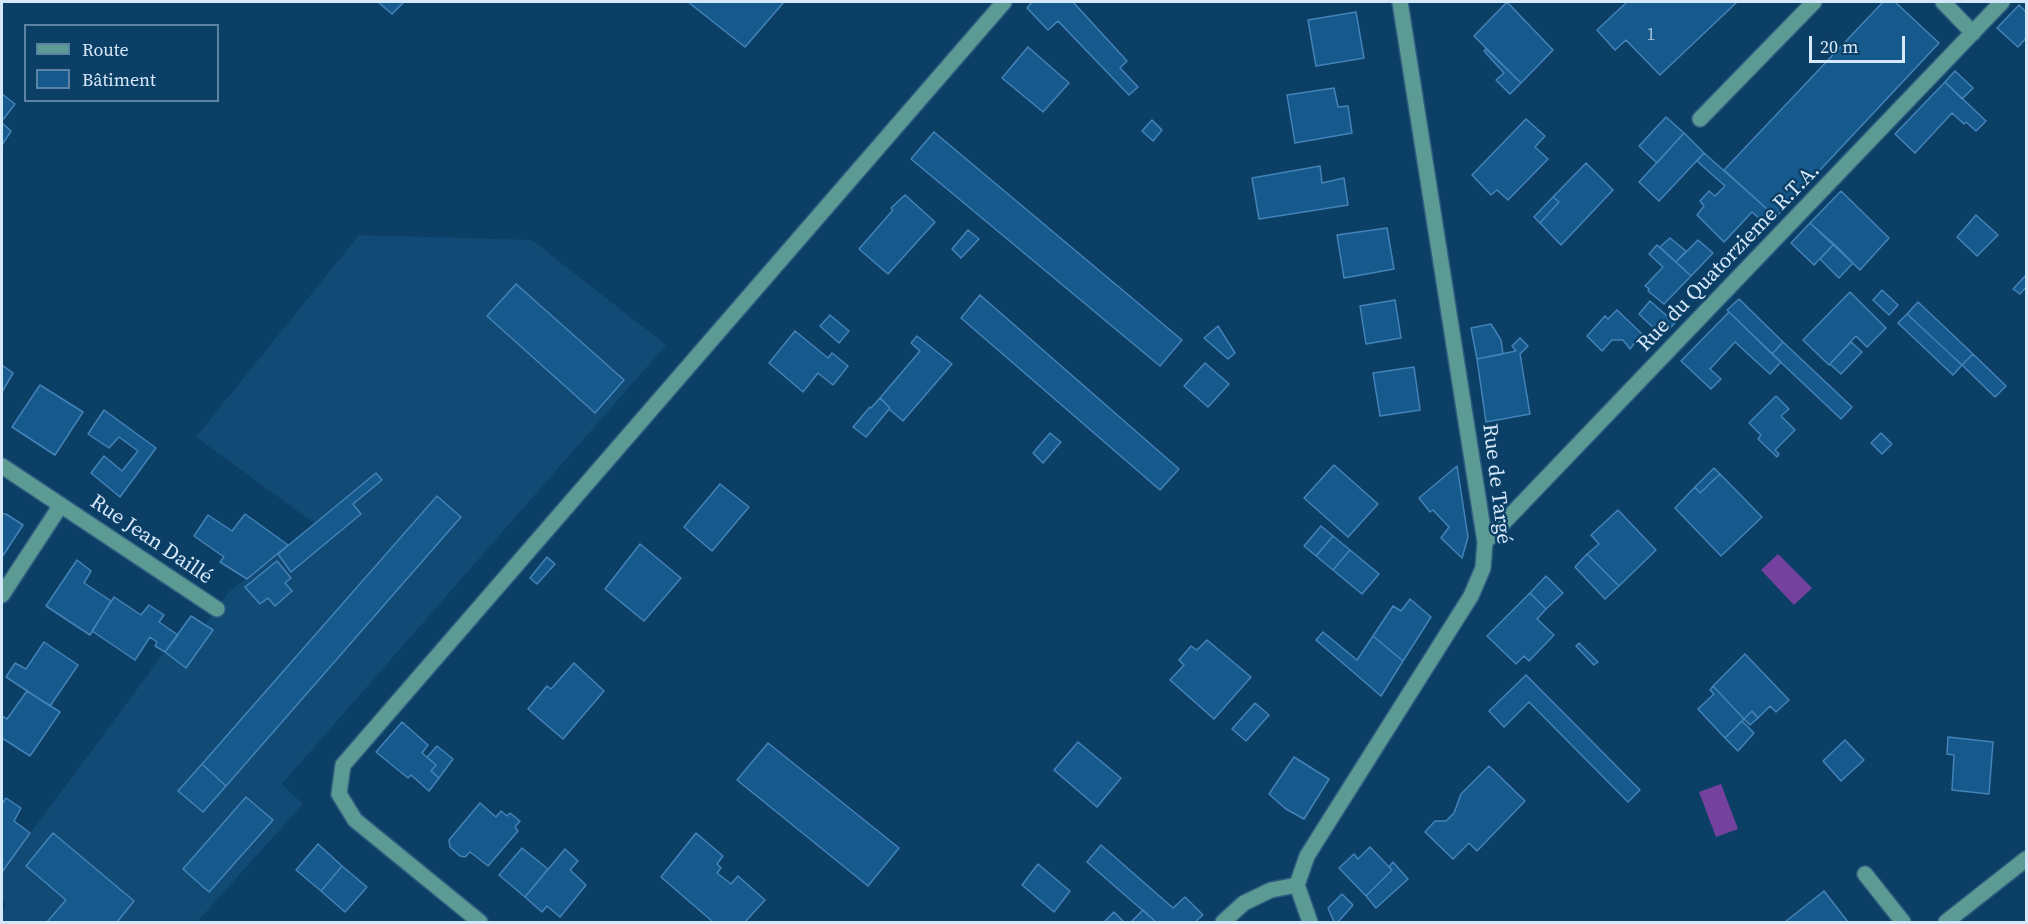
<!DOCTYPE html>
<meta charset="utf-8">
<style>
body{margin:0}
#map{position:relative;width:2028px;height:924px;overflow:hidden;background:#0c3f66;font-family:"Source Serif 4",serif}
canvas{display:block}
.frame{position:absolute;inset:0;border:3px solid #d5e8fa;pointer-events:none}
.legend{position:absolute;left:24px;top:24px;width:195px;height:78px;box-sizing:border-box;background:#0c3f66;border:2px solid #5c83a1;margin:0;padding:8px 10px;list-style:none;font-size:18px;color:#d5e8fa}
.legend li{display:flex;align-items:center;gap:12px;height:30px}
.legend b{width:30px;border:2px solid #5c83a1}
.scale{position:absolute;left:1809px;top:36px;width:96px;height:27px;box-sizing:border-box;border:3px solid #d5e8fa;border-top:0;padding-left:8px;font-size:18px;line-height:21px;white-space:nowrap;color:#d5e8fa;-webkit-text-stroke:4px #0c3f66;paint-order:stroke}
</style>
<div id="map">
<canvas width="2028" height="924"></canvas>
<div class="frame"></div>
<ul class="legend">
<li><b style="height:8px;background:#5b9b94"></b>Route</li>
<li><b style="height:16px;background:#16598c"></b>Bâtiment</li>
</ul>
<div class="scale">20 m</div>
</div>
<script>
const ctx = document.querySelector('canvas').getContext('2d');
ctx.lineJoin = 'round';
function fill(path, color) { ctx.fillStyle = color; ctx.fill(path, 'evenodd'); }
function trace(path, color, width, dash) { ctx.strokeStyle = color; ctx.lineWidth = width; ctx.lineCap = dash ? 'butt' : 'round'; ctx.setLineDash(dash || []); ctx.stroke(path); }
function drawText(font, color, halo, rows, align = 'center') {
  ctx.font = font + ' "Source Serif 4",serif'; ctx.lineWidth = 5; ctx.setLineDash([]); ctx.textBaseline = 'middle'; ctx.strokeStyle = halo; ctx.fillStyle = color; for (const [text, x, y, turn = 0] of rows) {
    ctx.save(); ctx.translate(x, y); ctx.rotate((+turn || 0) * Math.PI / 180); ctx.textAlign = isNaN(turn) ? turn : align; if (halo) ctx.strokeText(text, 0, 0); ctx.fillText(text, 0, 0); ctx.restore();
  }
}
fill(new Path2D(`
 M359,235L532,240L666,345L282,784L303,804L197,922H2V911L6,904L2,901V872L191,616L205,625L230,591L314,523L196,437Z`), '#114a75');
fill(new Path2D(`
 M1778,554L1812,588L1794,605L1761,570Z
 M1721,784L1738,829L1716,837L1699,792Z`), '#74429e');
const building = new Path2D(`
 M378,2H404L392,14Z
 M688,2H784L745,47Z
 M1032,2H1073L1127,61L1120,68L1138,87L1129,95L1058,21L1048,30L1027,8Z
 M1507,2L1553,50L1521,83L1474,36Z
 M1627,2H1737L1660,75L1626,40L1615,50L1597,30Z
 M1883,2H1895L1939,43L1776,217L1724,170Z
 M2019,5L2026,12V38L2018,47L1997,28Z
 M1356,12L1364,58L1316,66L1308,20Z
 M1028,47L1069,83L1043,112L1002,78Z
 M1486,49L1521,83L1510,94L1496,80L1504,73L1484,51Z
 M1955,71L1973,88L1962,99L1945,82Z
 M1945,82L1986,121L1976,131L1966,122L1964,124L1952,113L1915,153L1895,134Z
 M1334,88L1338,107L1348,106L1352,133L1295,143L1287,95Z
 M2,94L15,104L2,121Z
 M1666,117L1684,133L1657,163L1639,146Z
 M1526,119L1545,136L1535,147L1548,159L1508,200L1497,190L1491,195L1472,175Z
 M1152,120L1162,130L1153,141L1142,131Z
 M2,123L11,131L2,145Z
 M934,132L1182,340L1160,366L911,159Z
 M1684,133L1704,153L1659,201L1639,182Z
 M1704,153L1776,217L1767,225L1752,212L1724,242L1697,215L1704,206L1700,201L1709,191L1715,196L1725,186L1697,161Z
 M1586,163L1613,190L1561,245L1540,223L1559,202L1553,197Z
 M1320,166L1322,183L1344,178L1348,205L1259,219L1252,178Z
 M1841,191L1889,238L1860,270L1810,223Z
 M905,195L935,222L888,274L859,249L893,210L891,208Z
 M1553,197L1559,202L1540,223L1534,217Z
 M1976,215L1998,235L1977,256L1957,237Z
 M1810,223L1834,244L1814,265L1791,243Z
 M1387,228L1394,269L1344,278L1337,235Z
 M968,230L979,239L961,258L952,249Z
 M1670,238L1686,251L1676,262L1660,247Z
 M1698,240L1713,253L1691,276L1676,262Z
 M1834,244L1853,263L1839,278L1820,259Z
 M1657,245L1691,276L1664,304L1648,291L1649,289L1645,286L1663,267L1649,254Z
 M2026,275V287L2020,294L2013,289Z
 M516,284L624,380L595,413L487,316Z
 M1882,290L1898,305L1889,315L1873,300Z
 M1850,292L1886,328L1867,347L1856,336L1829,365L1803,340Z
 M980,295L1179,469L1160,490L961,318Z
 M1739,299L1783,342L1772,354L1727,310Z
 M1395,300L1401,338L1366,344L1360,306Z
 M1650,301L1675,323L1662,336L1639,314Z
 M1918,302L1973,354L1962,365L1907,314Z
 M1617,310L1642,334L1630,349L1623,340H1612L1602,351L1587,336L1605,316L1608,319Z
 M1729,312L1781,362L1770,374L1735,342L1710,369L1721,379L1711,389L1681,361Z
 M1907,314L1962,365L1953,375L1898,323Z
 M830,315L849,331L839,343L820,326Z
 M1491,324L1501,340L1503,354L1477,359L1471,328Z
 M1218,326L1235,353L1228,359L1204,338Z
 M795,331L828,358L832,353L848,366L833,385L818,373L803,392L769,363Z
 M917,336L952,364L903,421L889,409L890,408L880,398L920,351L911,343Z
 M1520,338L1528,346L1520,354L1530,414L1486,422L1477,359L1516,351L1512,346Z
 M1783,342L1852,407L1841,419L1772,354Z
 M1851,342L1862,352L1841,374L1830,364Z
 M1973,354L2006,386L1995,397L1962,365Z
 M1205,363L1229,384L1208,407L1184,386Z
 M2,365L13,373L2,392Z
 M1414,367L1420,410L1380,416L1373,373Z
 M40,385L83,412L55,455L12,427Z
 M1776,396L1789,409L1781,416L1795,430L1775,450L1779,454L1777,457L1758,439L1761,435L1749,423Z
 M880,398L890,408L866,437L853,427L870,407L871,408Z
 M104,410L156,448L120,497L91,473L104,456L122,471L138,451L119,437L109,448L88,434Z
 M1050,433L1061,442L1043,463L1033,453Z
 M1881,433L1892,444L1882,454L1871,443Z
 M1334,465L1378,504L1348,537L1304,498Z
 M1457,466L1468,537L1462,558L1441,538L1449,527L1433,510L1430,512L1419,498Z
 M1714,468L1720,474L1700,493L1695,487Z
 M376,473L382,480L353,504L361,514L291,572L278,554Z
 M1720,474L1762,517L1721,556L1675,508L1695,487L1700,493Z
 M720,484L749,507L712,551L684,527Z
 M437,496L461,517L226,786L202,764Z
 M1618,510L1656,550L1619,586L1587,554L1599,544L1591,535Z
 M2,514H6L23,525L2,557Z
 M245,514L288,545L247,579L220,562L224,557L194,536L208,515L232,531Z
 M1321,526L1333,536L1316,556L1304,546Z
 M1333,536L1350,550L1333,570L1316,556Z
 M640,544L681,578L644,621L605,589Z
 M1350,550L1379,574L1362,594L1333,570Z
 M1587,554L1619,586L1605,599L1575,567Z
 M547,557L555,564L537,584L530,578Z
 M77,560L91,571L84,583L111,601L90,635L46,606Z
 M277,561L291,578L285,583L292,591L275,606L268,598L260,604L245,587Z
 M1546,576L1563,593L1546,609L1530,593Z
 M1530,593L1546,609L1537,619L1554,635L1529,661L1524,656L1516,664L1487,636Z
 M114,597L141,615L149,605L164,615L159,622L178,635L165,652L155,646L157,642L150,637L135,660L92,631Z
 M1410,599L1431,617L1403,661L1373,636L1393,606L1401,611Z
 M191,616L213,630L186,668L165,652Z
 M1323,632L1357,660L1373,636L1403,661L1381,696L1316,640Z
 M1207,640L1251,677L1214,719L1170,680L1184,665L1179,660L1191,646L1197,650Z
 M44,642L78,665L50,706L6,677L15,663L26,669Z
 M1579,643L1598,662L1594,665L1576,646Z
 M1745,654L1789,700L1776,712L1770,706L1758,718L1752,711L1744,719L1713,686Z
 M574,663L604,691L563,739L528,709L547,686L551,689Z
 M1526,675L1640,790L1628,802L1529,702L1504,727L1489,711Z
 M1713,686L1744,719L1725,738L1698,709L1714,694L1710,690Z
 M27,691L60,712L30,756L2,738V716L7,719Z
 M1255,703L1269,715L1246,741L1232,729Z
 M1752,711L1758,718L1750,725L1744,719Z
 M1742,721L1754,733L1738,751L1725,738Z
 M402,722L428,745L422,753L436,765L431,771L439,778L429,791L411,775L408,778L376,752Z
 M1948,737L1993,742L1989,794L1952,790L1954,755L1947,754Z
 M1845,740L1864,760L1841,781L1823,761Z
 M1078,742L1121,778L1097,807L1054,770Z
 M768,743L899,848L868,886L737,780Z
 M437,746L453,759L439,778L431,771L436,765L427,757Z
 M1294,757L1329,779L1304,819L1286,809L1269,794Z
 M202,764L226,786L203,812L178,791Z
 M1489,766L1525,801L1477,851L1469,843L1453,859L1425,832L1435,821H1446L1454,813L1461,794Z
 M246,797L273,820L209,892L183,869Z
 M6,798L21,808L14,821L30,833L2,872V804Z
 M480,803L496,817L501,811L507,816L510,813L520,821L515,827L518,831L488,866L470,852L465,857L460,856L450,847L449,840Z
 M53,833L134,901L117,922H47L66,900L26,866Z
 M696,833L723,856L717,864L721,868L717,873L731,884L738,876L765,900L745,922H713L661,877Z
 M318,844L342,866L321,891L296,870Z
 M1101,845L1173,908L1185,897L1203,915L1195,922H1156L1087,862Z
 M1370,847L1392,870L1366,896L1339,868L1354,854L1358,859Z
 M522,848L548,869L525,897L499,875Z
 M565,849L578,861L570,870L586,885L560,917L547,906L542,912L525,897Z
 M1393,862L1408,879L1376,908L1366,896L1392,870L1389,867Z
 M1038,864L1070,891L1054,912L1022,885Z
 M342,866L367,887L345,912L321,891Z
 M1824,891L1848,922H1785Z
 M1342,894L1353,905L1338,922H1334L1328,908Z
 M1143,910L1156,922H1131Z
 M1114,912L1124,922H1104Z`);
fill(building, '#16598c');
trace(building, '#4483b8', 1.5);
const minor = new Path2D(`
 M1943,2L1973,33
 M1700,119L1814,2
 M2,466L217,609
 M1485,542L2002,2
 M2,595L61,505
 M1865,874L1903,922
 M480,922L355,820L339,794L343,765L1004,2
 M1223,922L1244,903L1271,890L1297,885
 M1310,922L1297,885L1307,856L1471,596L1483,568L1485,542L1400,2
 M1946,922L2026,859`);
trace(minor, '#305d81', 18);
trace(minor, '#5b9b94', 15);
drawText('18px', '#a5c4de', null, [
 ["1",1651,35]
]);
drawText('21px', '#d5e8fa', '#0c3f66', [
 ["Rue du Quatorzieme R.T.A.",1729,258,-46],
 ["Rue de Targé",1496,484,83],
 ["Rue Jean Daillé",151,540,34]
]);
</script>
